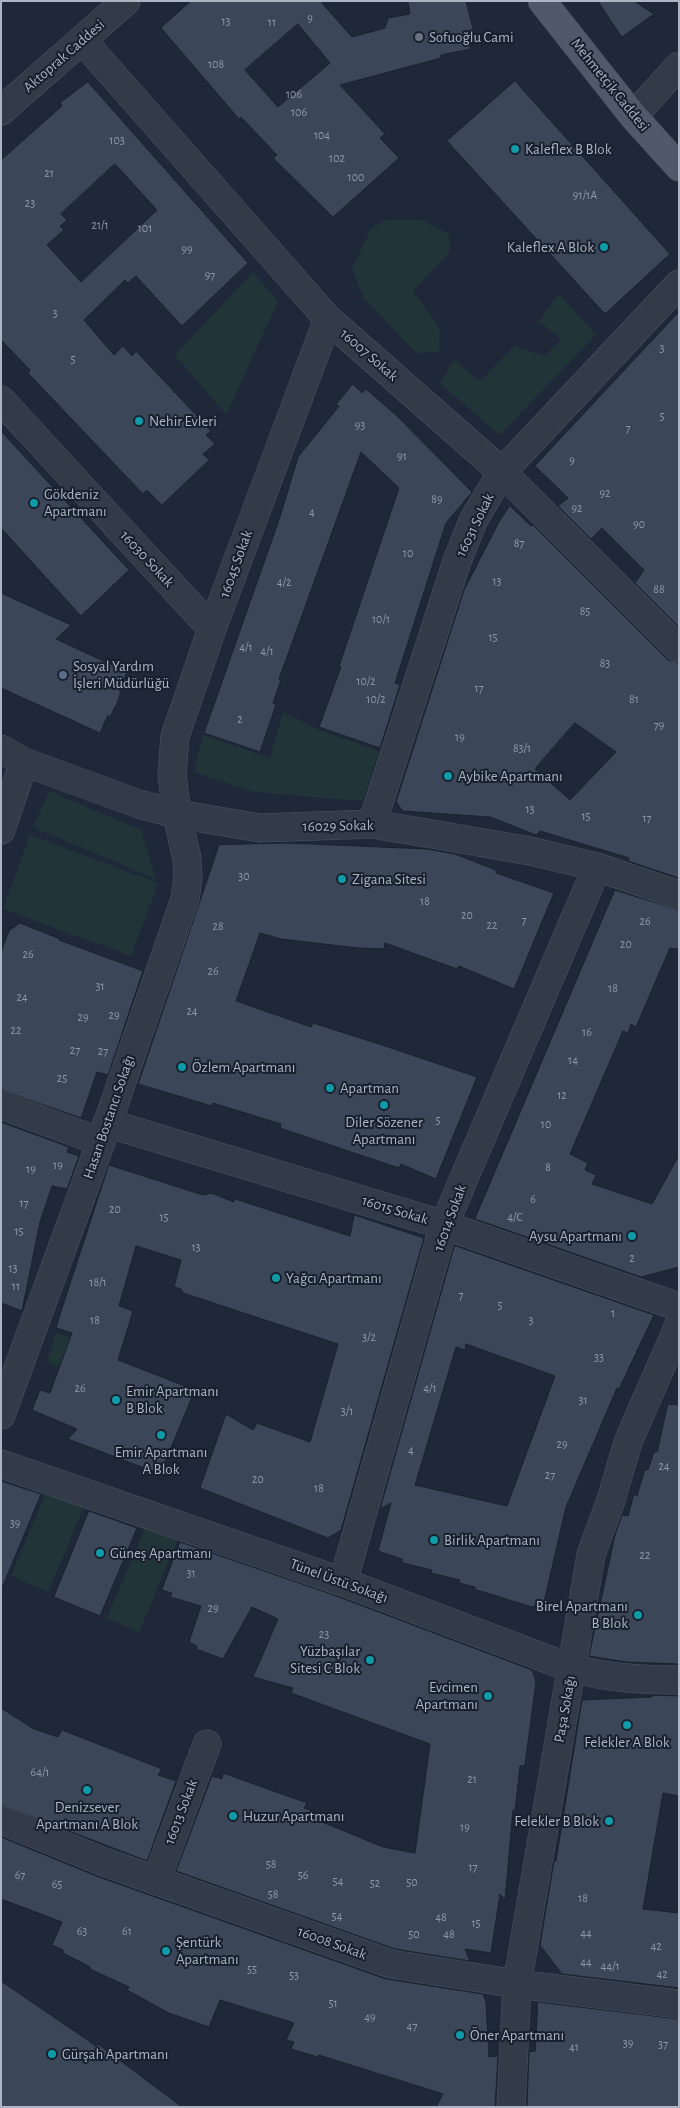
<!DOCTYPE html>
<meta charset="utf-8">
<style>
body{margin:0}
#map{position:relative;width:680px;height:2108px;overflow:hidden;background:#1f2838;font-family:"Alegreya Sans",sans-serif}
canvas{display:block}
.frame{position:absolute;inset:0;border:2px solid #adb5c5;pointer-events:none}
</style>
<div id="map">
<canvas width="680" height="2108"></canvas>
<div class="frame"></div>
</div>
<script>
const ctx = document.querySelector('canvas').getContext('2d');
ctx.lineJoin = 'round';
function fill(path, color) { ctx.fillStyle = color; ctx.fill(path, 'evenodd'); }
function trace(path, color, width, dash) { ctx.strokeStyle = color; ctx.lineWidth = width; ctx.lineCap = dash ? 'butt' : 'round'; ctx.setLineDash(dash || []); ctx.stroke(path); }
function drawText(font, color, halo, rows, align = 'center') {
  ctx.font = font + ' "Alegreya Sans",sans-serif'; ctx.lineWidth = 4; ctx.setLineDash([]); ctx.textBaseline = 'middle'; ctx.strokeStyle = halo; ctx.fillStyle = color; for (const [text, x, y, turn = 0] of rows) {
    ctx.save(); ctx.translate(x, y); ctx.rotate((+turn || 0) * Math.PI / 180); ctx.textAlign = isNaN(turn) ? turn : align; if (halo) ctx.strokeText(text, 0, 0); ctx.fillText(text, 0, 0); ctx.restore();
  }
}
fill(new Path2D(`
 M387,220H422L449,234L450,251L413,291L440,329L439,352L416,353L364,298L352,269L372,227Z
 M253,272L278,301L226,415L175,355Z
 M559,294L596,335L499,435L440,383L454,360L480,381L514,346L545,356L561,339L539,321Z
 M283,712L317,729L379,751L363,801L255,792L194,772L203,735L270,758Z
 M49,791L141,830L156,879L33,827Z
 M30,835L158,883L131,956L3,909Z
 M56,1333L100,1347L90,1377L47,1362Z
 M49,1486L86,1502L48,1592L11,1576Z
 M146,1526L178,1539L139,1632L107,1618Z`), '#213539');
const building = new Path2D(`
 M191,1H324L322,3L352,37L385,28L388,18L410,14L408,1H466L476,40L468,42L471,49L441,55V58L340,85L385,134L380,138L399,158L333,217L273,158L277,155L241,117L239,119L161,28ZM298,24L330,63L278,107L245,70Z
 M598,1H634L654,14L622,37Z
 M515,81L670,254L605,314L447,141Z
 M88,82L248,263L182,326L136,276L128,283L125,280L84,320L114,355L123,346L132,356L136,351L211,431L206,435L215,444L203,454L209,460L162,505L147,490L143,494L28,373L30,370L1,340V160L62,106L60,103ZM115,164L157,210L81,282L47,245L64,230L60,226L67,220L61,214Z
 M679,312V627L635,583L644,570L602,528L591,539L558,506L568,498L535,466Z
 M353,384L362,393L366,389L397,416L472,492L446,523L395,683L400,685L380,748L319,727L341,667L339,666L399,488L361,452L279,679L281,680L273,703L276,705L260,752L204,733L280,517L298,457L339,406L336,405Z
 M1,431L129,570L81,616L1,528Z
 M510,506L531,526L533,525L668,660L679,664V878L628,861L629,858L540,831L536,835L490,817L403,811L396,802L464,590L500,520ZM575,723L616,752L570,800L535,769Z
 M1,593L71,625L56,639L127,672L119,690L121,691L117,703L110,717L108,715L100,733L1,688Z
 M287,843L427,849L455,854L496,870V873L554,893L514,989L459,966L457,969L385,943L384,949L358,948L281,939L260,933L236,1001L311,1027L313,1023L382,1045L477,1077L436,1179L401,1164L399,1168L280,1128L281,1124L213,1103L212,1106L138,1084L219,845Z
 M615,890L679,910V949L670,948L636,1027L631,1024L628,1033L623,1031L570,1154L588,1163L585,1170L596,1175L592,1184L652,1204L679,1155V1267L641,1277L475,1219Z
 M20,923L60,939L59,940L143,971L108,1075L97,1072L81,1118L1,1090V952L9,931Z
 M1,1122L69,1147L67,1152L79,1156L67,1189L52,1186L40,1222L22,1311L1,1303Z
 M109,1165L203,1195L211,1193L234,1202L235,1199L350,1236L354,1215L424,1238L341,1530L328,1538L200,1488L226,1414L253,1430L257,1423L310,1442L338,1344L183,1293L181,1289L174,1287L181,1260L136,1246L119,1306L133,1311L118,1360L195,1390L160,1474L68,1439L77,1429L32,1410L40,1390L50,1393L72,1333L56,1328L57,1324Z
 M456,1246L654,1315L619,1389L617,1388L566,1507L544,1602L532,1607L474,1589L475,1587L459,1583L460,1580L431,1573L432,1570L403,1563L402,1559L378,1551L391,1503L380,1509L454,1247ZM466,1344L555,1376L507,1506L415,1485L456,1347L465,1350Z
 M668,1404L679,1405V1664L626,1662L589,1656L615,1535L622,1515L628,1516L634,1494L637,1496L645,1469L648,1470L654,1452H657Z
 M1,1481L41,1494L2,1588H1Z
 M89,1511L137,1528L100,1616L54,1597Z
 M180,1542L331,1594L532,1670L536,1682L525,1765L520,1766L515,1811L513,1810L505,1900L500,1894L491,1953L465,1949L470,1961L395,1949L176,1871L212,1776L222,1779L223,1773L307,1803L304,1808L313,1811L310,1817L383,1847L415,1853L430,1744L291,1693L293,1688L253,1677L278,1619L252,1607L223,1659L196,1649L197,1646L189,1642L201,1606L170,1597L172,1593L162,1590Z
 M648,1695L679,1696V1796L663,1793L643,1909L679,1913V1988L562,1974L540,1945L554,1861H556L582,1700L652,1697Z
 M1,1708L34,1729L58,1737L62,1730L162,1769L158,1775L176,1781L147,1861L1,1805Z
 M1,1837L99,1877L386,1979L483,1994L486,2002L489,2057L498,2056L495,2107H436L443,2094L319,2055L318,2057L291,2049L294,2042L286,2040L294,2023L220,2000L209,2027L169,2013L127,1990L129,1987L90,1969V1967L63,1953V1950L52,1945L62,1922L1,1899Z
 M1,1981L96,2046L98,2044L182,2107H1Z
 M538,2002L679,2019V2107H527L529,2052L535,2051Z`);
fill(building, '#3b4658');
trace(building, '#1a222f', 1);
const minor = new Path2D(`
 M82,40L328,319L502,472L679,649
 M1,111L126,1
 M633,116L679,66
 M1,400L212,629
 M1,749L24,762L139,804L177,814L260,828L372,824L438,835L530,851L597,867L679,895
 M372,824L457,561L474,519L502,472L679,284
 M1,830L24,762
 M1,1105L101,1142
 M107,1123L444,1225L679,1307
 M1,1415L101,1142L185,899L188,877L187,859L177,814L172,775L175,736L212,629L328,319
 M1,1464L343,1582L571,1668C608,1678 641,1680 679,1680
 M343,1582L444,1225L597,867
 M1,1820L104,1862L391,1964L517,1984L679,2004
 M156,1881L207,1744
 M511,2107L517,1984L591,1555L611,1500L628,1442L679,1325`);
const major = new Path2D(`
 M542,1L633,116L679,167`);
trace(minor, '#4d5563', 29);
trace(major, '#3c4452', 29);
trace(minor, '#333a48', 28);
trace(major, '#505969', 28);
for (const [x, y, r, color] of [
 [419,37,5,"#6b7280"],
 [515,149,5,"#0f9aa8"],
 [604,247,5,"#0f9aa8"],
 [139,421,5,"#0f9aa8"],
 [34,503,5,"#0f9aa8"],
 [63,675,5,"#5c6f8a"],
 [448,776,5,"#0f9aa8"],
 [342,879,5,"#0f9aa8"],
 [182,1067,5,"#0f9aa8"],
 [330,1088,5,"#0f9aa8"],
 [384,1105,5,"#0f9aa8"],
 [632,1236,5,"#0f9aa8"],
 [276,1278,5,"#0f9aa8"],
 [116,1400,5,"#0f9aa8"],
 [161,1435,5,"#0f9aa8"],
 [434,1540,5,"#0f9aa8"],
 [100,1553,5,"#0f9aa8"],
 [638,1615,5,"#0f9aa8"],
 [370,1660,5,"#0f9aa8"],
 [488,1696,5,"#0f9aa8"],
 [627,1725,5,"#0f9aa8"],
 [87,1790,5,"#0f9aa8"],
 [233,1816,5,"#0f9aa8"],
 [609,1821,5,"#0f9aa8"],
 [166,1951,5,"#0f9aa8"],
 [460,2035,5,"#0f9aa8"],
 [52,2054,5,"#0f9aa8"]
]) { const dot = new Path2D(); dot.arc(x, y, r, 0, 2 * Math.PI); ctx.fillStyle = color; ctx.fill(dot); trace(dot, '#18202d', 2); }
drawText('12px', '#9099aa', null, [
 ["9",310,18],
 ["13",226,21],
 ["11",272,22],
 ["108",216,64],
 ["106",294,94],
 ["106",299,112],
 ["104",322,135],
 ["103",117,140],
 ["102",337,158],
 ["21",49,173],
 ["100",356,177],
 ["91/1A",585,195],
 ["23",30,203],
 ["21/1",100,225],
 ["101",145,228],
 ["99",187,249],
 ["97",210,275],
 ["3",55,313],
 ["3",662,348],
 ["5",73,359],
 ["5",662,416],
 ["93",360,425],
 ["7",628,428],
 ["91",402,456],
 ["9",572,460],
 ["92",605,493],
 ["89",437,499],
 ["92",577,508],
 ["4",312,512],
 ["90",639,524],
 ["87",519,543],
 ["10",408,553],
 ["13",497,581],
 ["4/2",284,582],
 ["88",659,589],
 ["85",585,611],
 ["10/1",381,619],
 ["15",493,637],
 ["4/1",246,647],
 ["4/1",267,651],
 ["83",605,663],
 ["10/2",366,681],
 ["17",479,688],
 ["10/2",376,699],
 ["81",634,699],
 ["2",240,719],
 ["79",659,725],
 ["19",460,737],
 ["83/1",522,748],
 ["13",530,809],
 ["15",586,816],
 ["17",647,818],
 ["30",244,876],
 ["18",425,901],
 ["20",467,915],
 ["7",524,920],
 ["26",645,921],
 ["22",492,925],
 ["28",218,926],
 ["20",626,944],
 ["26",28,954],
 ["26",213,971],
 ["31",100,986],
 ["18",613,988],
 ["24",22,997],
 ["24",192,1011],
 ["29",114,1015],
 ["29",83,1017],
 ["22",16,1030],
 ["16",587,1032],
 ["27",75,1050],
 ["27",103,1051],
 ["14",573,1060],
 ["25",62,1078],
 ["12",562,1095],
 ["5",438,1120],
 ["10",546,1124],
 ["19",58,1165],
 ["8",548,1167],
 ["19",31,1169],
 ["6",533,1199],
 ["17",24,1203],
 ["20",115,1209],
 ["15",164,1217],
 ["4/C",515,1217],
 ["15",19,1231],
 ["13",196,1247],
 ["2",632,1258],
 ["13",13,1268],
 ["18/1",98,1282],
 ["11",16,1286],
 ["7",461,1295],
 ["5",500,1305],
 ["1",613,1313],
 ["18",95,1320],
 ["3",531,1320],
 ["3/2",369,1337],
 ["33",599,1357],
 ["26",80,1388],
 ["4/1",430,1388],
 ["31",583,1400],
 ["3/1",347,1411],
 ["29",562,1444],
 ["4",411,1450],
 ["24",664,1466],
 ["27",550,1475],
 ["20",258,1479],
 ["18",319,1488],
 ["39",15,1523],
 ["22",645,1555],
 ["31",191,1573],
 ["29",213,1608],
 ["23",324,1634],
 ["64/1",40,1772],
 ["21",472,1779],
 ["19",465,1827],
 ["58",271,1864],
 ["17",473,1867],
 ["67",20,1875],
 ["56",303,1875],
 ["54",338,1881],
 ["50",412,1882],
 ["52",375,1883],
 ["65",57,1884],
 ["58",273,1894],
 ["18",583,1898],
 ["54",337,1916],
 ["48",441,1917],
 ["15",476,1923],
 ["63",82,1931],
 ["61",127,1931],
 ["44",586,1933],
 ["50",414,1934],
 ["48",449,1934],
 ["42",656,1946],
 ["44",586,1962],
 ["44/1",610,1966],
 ["55",252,1969],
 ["42",662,1974],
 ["53",294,1975],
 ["51",333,2003],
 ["49",370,2017],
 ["47",412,2026],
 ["39",628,2043],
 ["37",663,2044],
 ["41",574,2047]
]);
drawText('15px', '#adb5c5', '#18202d', [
 ["Sofuoğlu Cami",429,37],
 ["Kaleflex B Blok",525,149],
 ["Kaleflex A Blok",594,247,"right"],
 ["Nehir Evleri",149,421],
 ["Gökdeniz",44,494],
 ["Apartmanı",44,511],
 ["Sosyal Yardım",73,666],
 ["İşleri Müdürlüğü",73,683],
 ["Aybike Apartmanı",458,776],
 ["Zigana Sitesi",352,879],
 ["Özlem Apartmanı",192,1067],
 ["Apartman",340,1088],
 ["Diler Sözener",384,1122,"center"],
 ["Apartmanı",384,1139,"center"],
 ["Aysu Apartmanı",622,1236,"right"],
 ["Yağcı Apartmanı",286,1278],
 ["Emir Apartmanı",126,1391],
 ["B Blok",126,1408],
 ["Emir Apartmanı",161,1452,"center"],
 ["A Blok",161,1469,"center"],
 ["Birlik Apartmanı",444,1540],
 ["Güneş Apartmanı",110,1553],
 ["Birel Apartmanı",628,1606,"right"],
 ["B Blok",628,1623,"right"],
 ["Yüzbaşılar",360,1651,"right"],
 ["Sitesi C Blok",360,1668,"right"],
 ["Evcimen",478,1687,"right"],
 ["Apartmanı",478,1704,"right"],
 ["Felekler A Blok",627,1742,"center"],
 ["Denizsever",87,1807,"center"],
 ["Apartmanı A Blok",87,1824,"center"],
 ["Huzur Apartmanı",243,1816],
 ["Felekler B Blok",599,1821,"right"],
 ["Şentürk",176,1942],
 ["Apartmanı",176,1959],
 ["Öner Apartmanı",470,2035],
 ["Gürşah Apartmanı",62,2054]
], 'left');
drawText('15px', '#adb5c5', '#18202d', [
 ["Aktoprak Caddesi",64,56,-41],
 ["Mehmetçik Caddesi",610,85,51],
 ["16007 Sokak",369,355,41],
 ["16031 Sokak",475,525,-64],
 ["16030 Sokak",147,559,47],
 ["16045 Sokak",236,564,-70],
 ["16029 Sokak",338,826,-1],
 ["Hasan Bostancı Sokağı",109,1117,-71],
 ["16015 Sokak",395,1210,17],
 ["16014 Sokak",450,1218,-70],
 ["Tünel Üstü Sokağı",339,1581,20],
 ["Paşa Sokağı",565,1709,-80],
 ["16013 Sokak",181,1812,-69],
 ["16008 Sokak",332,1943,20]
]);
</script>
